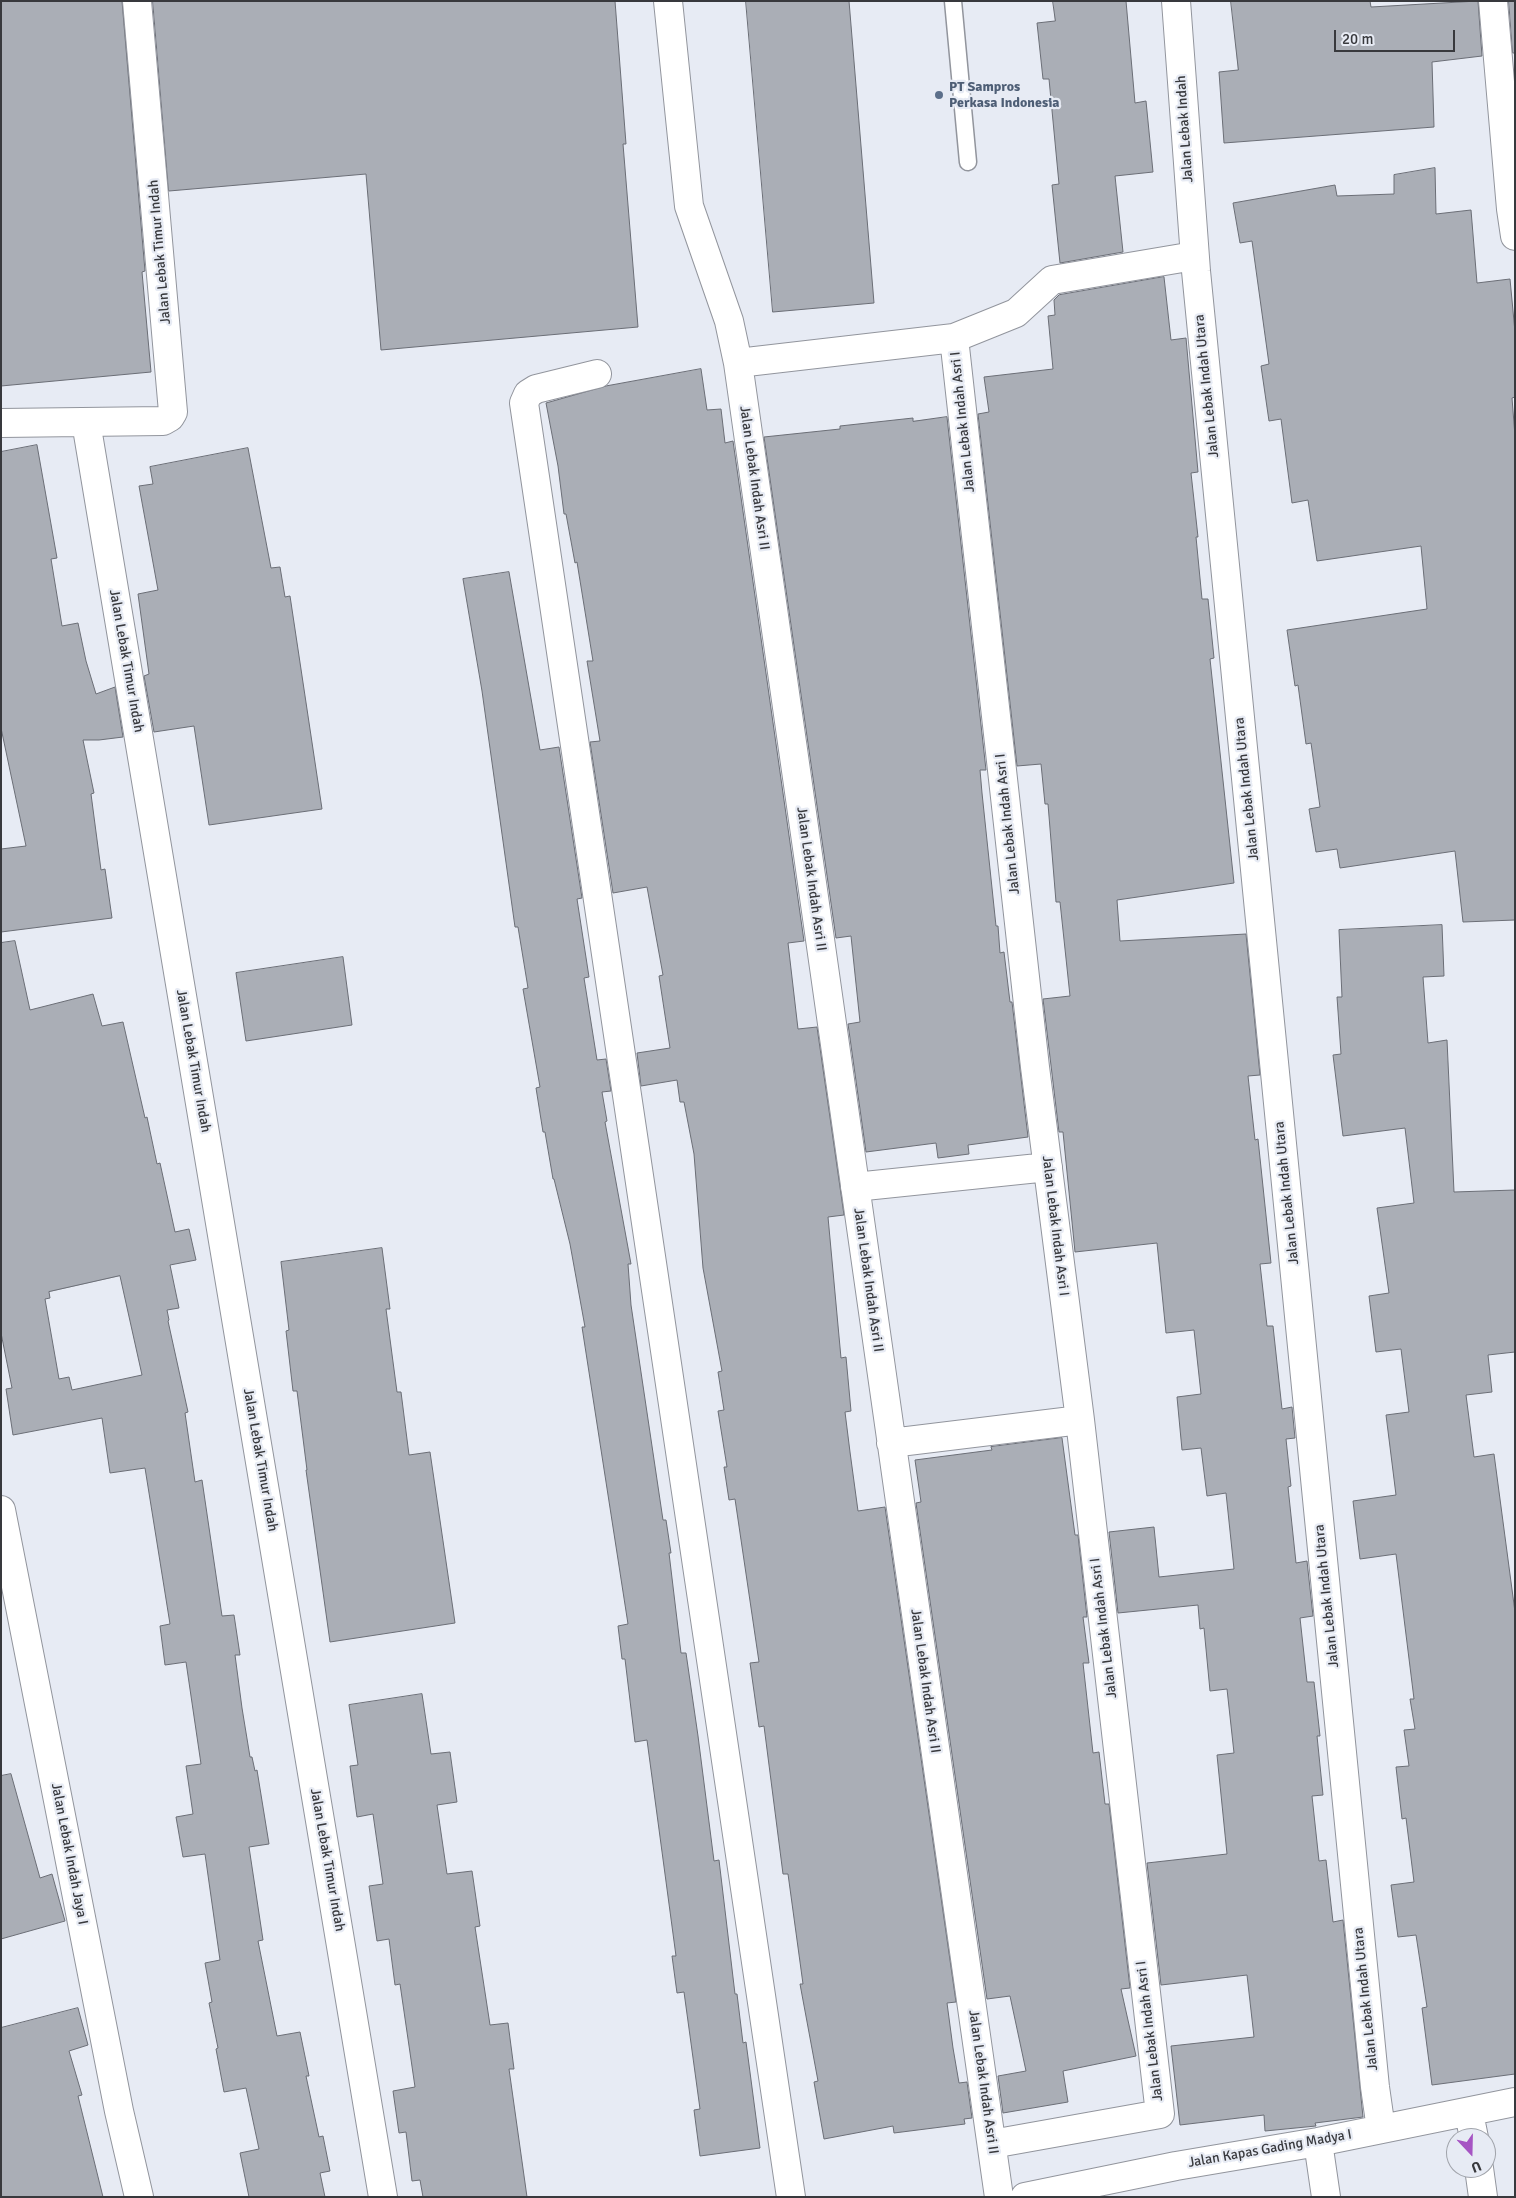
<!DOCTYPE html>
<style>
body{margin:0}
#map{position:relative;width:1516px;height:2198px;overflow:hidden;background:#e7ebf4;font-family:Signika,sans-serif}
canvas{display:block}
.frame{position:absolute;inset:0;border:2px solid #38393d;pointer-events:none}
.north{position:absolute;left:1446px;top:2128px;width:50px;height:50px;box-sizing:border-box;background:#e7ebf4;border:1px solid #a1a4ab;border-radius:50%;rotate:159deg;font-size:14px;font-weight:700;line-height:20px;text-align:center;color:#38393d}
.north::after{content:'';display:block;margin:auto;width:18px;height:22px;background:#a654c3;clip-path:polygon(50% 0,100% 100%,50% 72%,0 100%)}
.scale{position:absolute;left:1334px;top:30px;width:121px;height:22px;box-sizing:border-box;border:2px solid #38393d;border-top:0;padding-left:6px;font-size:15px;line-height:18px;white-space:nowrap;color:#38393d;-webkit-text-stroke:4px #e7ebf4;paint-order:stroke}
</style>
<div id="map">
<canvas width="1516" height="2198"></canvas>
<div class="frame"></div>
<div class="north">U</div>
<div class="scale">20 m</div>
</div>
<script>
const ctx = document.querySelector('canvas').getContext('2d');
ctx.lineJoin = 'round';
function fill(path, color) { ctx.fillStyle = color; ctx.fill(path, 'evenodd'); }
function trace(path, color, width, dash) { ctx.strokeStyle = color; ctx.lineWidth = width; ctx.lineCap = dash ? 'butt' : 'round'; ctx.setLineDash(dash || []); ctx.stroke(path); }
function drawText(font, color, halo, rows, align = 'center') {
  ctx.font = font + ' Signika,sans-serif'; ctx.lineWidth = 4.5; ctx.setLineDash([]); ctx.textBaseline = 'middle'; ctx.strokeStyle = halo; ctx.fillStyle = color; for (const [text, x, y, turn = 0] of rows) {
    ctx.save(); ctx.translate(x, y); ctx.rotate((+turn || 0) * Math.PI / 180); ctx.textAlign = isNaN(turn) ? turn : align; if (halo) ctx.strokeText(text, 0, 0); ctx.fillText(text, 0, 0); ctx.restore();
  }
}
const building = new Path2D(`
 M1,1H122L145,271L142,272L151,372L1,386Z
 M153,1H615L626,144H623L638,327L381,350L366,174L169,191Z
 M746,1H849L874,303L773,312Z
 M1053,1H1126L1135,103L1146,101L1153,172L1115,176L1123,252L1060,263L1052,185L1059,184L1049,79H1043L1037,23L1055,21Z
 M1231,1H1370L1371,7L1478,1L1482,56L1432,62L1434,127L1224,143L1219,72L1238,70Z
 M1509,1H1515V53H1513Z
 M1435,168L1436,214L1471,210L1477,283L1510,279L1515,332V397L1512,398L1515,436V920L1463,922L1455,851L1340,868L1337,849L1316,852L1309,809L1320,807L1311,743L1306,744L1298,685L1295,686L1287,630L1427,609L1421,546L1317,561L1308,500L1292,503L1281,419L1269,421L1261,366L1269,364L1252,241L1240,243L1233,203L1335,185L1337,196L1394,194V175Z
 M1164,277L1171,340L1186,338L1198,472L1191,473L1198,537H1196L1202,599H1208L1214,658L1210,659L1234,883L1117,900L1120,941L1246,934L1260,1075L1248,1076L1255,1140L1258,1139L1271,1263L1260,1264L1267,1326H1273L1282,1409L1292,1407L1295,1438L1286,1439L1291,1486L1288,1487L1296,1563L1307,1561L1313,1616L1300,1618L1307,1682H1314L1320,1736H1317L1323,1795L1312,1796L1319,1861L1326,1860L1333,1922L1343,1920L1363,2117L1315,2123L1316,2126L1265,2131L1264,2115L1180,2125L1171,2046L1254,2037L1247,1975L1161,1985L1147,1863L1227,1854L1217,1755L1234,1753L1227,1689L1210,1691L1204,1628L1200,1629L1198,1605L1118,1613L1109,1532L1154,1527L1159,1577L1234,1569L1226,1493L1207,1496L1201,1448L1182,1450L1177,1397L1201,1394L1194,1330L1166,1333L1157,1243L1075,1252L1063,1132H1059L1043,999L1070,996L1060,902H1056L1048,804H1045L1041,764L1017,766L978,414L989,412L984,377L1053,369L1048,316L1055,315L1054,300L1059,295Z
 M701,369L707,410L721,409L725,443L733,441L804,941L788,943L798,1029L817,1027L844,1215L828,1217L841,1358L846,1357L851,1411L845,1412L850,1452L858,1511L885,1507L956,2002L947,2003L953,2048L959,2083L967,2082L972,2118L964,2119L965,2124L894,2133L893,2126L824,2139L814,2082L818,2081L800,1984H803L788,1874H783L764,1726L759,1727L750,1663L759,1662L735,1499L729,1500L724,1467H727L718,1411L724,1410L718,1372L722,1371L703,1268L694,1154L684,1102H680L677,1080L641,1086L637,1053L670,1048L659,976L663,975L647,887L613,893L590,742L600,741L587,661H593L577,562L575,563L566,514H564L558,466L546,403L606,386Z
 M947,417L986,770H980L982,793L996,926H998L1000,953L1004,952L1010,1002H1012L1028,1137L968,1145L969,1154L938,1158L936,1143L866,1152L848,1024L860,1022L851,936L836,938L764,437L840,429V426L913,418V421Z
 M37,445L57,558L51,559L62,626L78,623L86,661L96,694L115,687L123,737L99,740H83L94,793L91,794L101,870L105,869L112,918L1,932V849L26,846L1,728V452Z
 M248,448L271,568L280,567L285,597L290,596L322,809L209,825L194,726L154,732L144,676L149,674L138,594L158,590L139,486L153,484L150,467Z
 M509,572L540,750L559,747L582,898L577,899L589,977L584,978L597,1060L606,1059L611,1091L602,1092L607,1121L605,1122L631,1264H628L631,1305L663,1520H666L671,1553H669L681,1653H686L698,1736L714,1861L719,1860L735,1994H737L743,2043L746,2042L760,2148L700,2156L694,2110L700,2109L684,1992L677,1993L672,1956H676L647,1740L635,1742L625,1659H622L618,1626L628,1624L582,1327H585L570,1244L554,1179H553L545,1132H543L536,1088L540,1087L523,989L528,988L518,927H515L482,691L463,579Z
 M1442,925L1444,976L1423,977L1428,1043L1447,1040L1454,1192L1515,1190V1352L1488,1355L1492,1392L1466,1395L1474,1457L1494,1454L1515,1612V2074L1432,2085L1422,2008L1427,2007L1416,1935L1398,1937L1391,1885L1414,1882L1406,1818L1402,1819L1396,1767L1409,1766L1404,1730L1415,1729L1410,1699H1414L1396,1554L1360,1559L1353,1501L1396,1495L1386,1415L1409,1412L1401,1349L1376,1352L1369,1296L1389,1293L1377,1208L1414,1203L1405,1128L1343,1136L1333,1055L1341,1054L1337,997H1342L1339,930Z
 M15,941L30,1010L93,994L102,1026L123,1022L145,1118L147,1117L157,1164L160,1163L175,1232L189,1229L196,1260L170,1265L179,1308L167,1310L169,1320L168,1321L188,1412L185,1413L195,1482L202,1480L222,1616L234,1615L240,1655H235L242,1708L250,1757H252L255,1771L257,1770L269,1844L249,1847L263,1940L258,1941L277,2036L300,2032L309,2076H306L319,2137L323,2136L330,2171L320,2173L325,2197H249L240,2153L259,2149L246,2088L224,2092L216,2049L218,2048L209,2003L212,2002L205,1963L220,1960L205,1854L183,1857L176,1817L193,1814L186,1766L201,1764L186,1662L165,1665L160,1626L170,1624L145,1468L110,1473L102,1418L13,1435L6,1389L12,1388L1,1333V943ZM120,1276L142,1375L72,1390L69,1377L59,1379L45,1299L50,1298L49,1292Z
 M343,957L352,1025L246,1041L236,973Z
 M382,1248L390,1309H386L397,1392H401L409,1455L430,1452L455,1623L330,1642L306,1470H307L297,1391H293L286,1331L289,1330L281,1262Z
 M1062,1438L1075,1535H1078L1087,1617H1083L1089,1663H1083L1093,1753L1099,1752L1105,1804H1109L1130,1988L1121,1989L1136,2056L1063,2071L1068,2102L1003,2113L998,2076L1026,2071L1010,1996L987,1999L916,1503L921,1502L915,1460L992,1450L991,1447Z
 M422,1694L431,1754L450,1752L457,1802L437,1805L447,1874L472,1871L480,1926L475,1927L490,2025L508,2023L514,2069H509L527,2197H423L420,2180L412,2181L406,2132L399,2133L393,2091L415,2087L400,1984L395,1985L389,1939L377,1941L369,1886L383,1884L373,1814L357,1817L350,1766L358,1765L349,1705Z
 M11,1774L40,1878L52,1874L65,1921L1,1939V1776Z
 M78,2008L88,2045L69,2051L82,2095L78,2096L103,2197H1V2028Z`);
fill(building, '#aaaeb6');
trace(building, '#6b6e76', 1);
const lane = new Path2D(`
 M953,1L968,162`);
const street = new Path2D(`
 M668,1L689,206L729,321L738,363L954,338L1016,313L1052,280L1194,256
 M1176,1L1196,271L1375,2087L1381,2129
 M1493,1L1511,209L1515,236
 M954,338L1035,1067L1080,1420L1160,2114L992,2144
 M738,363L999,2197
 M597,374L536,389L528,394L524,403L791,2197
 M86,422L383,2197
 M1,423L163,421L170,417L173,412L137,1
 M855,1187L1048,1167
 M891,1443L1080,1420
 M1,1510L119,2111L139,2197
 M1469,2113L1474,2138
 M1318,2142L1326,2197
 M1479,2168L1483,2197
 M1025,2197L1176,2166L1318,2142L1515,2102`);
trace(lane, '#92959d', 19);
trace(street, '#92959d', 30);
trace(lane, '#fff', 16);
trace(street, '#fff', 28);
for (const [x, y, r, color] of [
 [939,95,5,"#5c6f8a"]
]) { const dot = new Path2D(); dot.arc(x, y, r, 0, 2 * Math.PI); ctx.fillStyle = color; ctx.fill(dot); trace(dot, '#e7ebf4', 2); }
drawText('bold 14px', '#4e5e75', '#e7ebf4', [
 ["PT Sampros",949,87],
 ["Perkasa Indonesia",949,103]
], 'left');
drawText('14px', '#38393d', '#e7ebf4', [
 ["Jalan Lebak Indah",1185,129,-94],
 ["Jalan Lebak Timur Indah",160,252,-95],
 ["Jalan Lebak Indah Utara",1207,386,-96],
 ["Jalan Lebak Indah Asri I",963,422,-96],
 ["Jalan Lebak Indah Asri II",754,478,82],
 ["Jalan Lebak Timur Indah",126,661,80],
 ["Jalan Lebak Indah Utara",1247,789,-96],
 ["Jalan Lebak Indah Asri I",1008,824,-96],
 ["Jalan Lebak Indah Asri II",811,879,82],
 ["Jalan Lebak Timur Indah",193,1061,80],
 ["Jalan Lebak Indah Utara",1287,1193,-96],
 ["Jalan Lebak Indah Asri I",1055,1226,83],
 ["Jalan Lebak Indah Asri II",868,1280,82],
 ["Jalan Lebak Timur Indah",260,1460,80],
 ["Jalan Lebak Indah Utara",1327,1596,-96],
 ["Jalan Lebak Indah Asri I",1104,1628,-97],
 ["Jalan Lebak Indah Asri II",925,1681,82],
 ["Jalan Lebak Indah Jaya I",69,1854,79],
 ["Jalan Lebak Timur Indah",327,1860,80],
 ["Jalan Lebak Indah Utara",1366,1999,-96],
 ["Jalan Lebak Indah Asri I",1150,2031,-97],
 ["Jalan Lebak Indah Asri II",983,2082,82],
 ["Jalan Kapas Gading Madya I",1270,2149,-10]
]);
</script>
